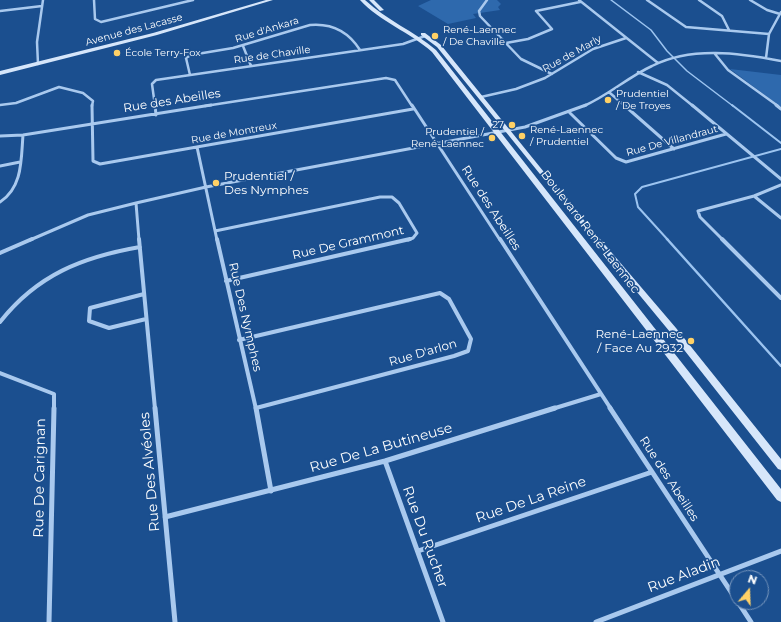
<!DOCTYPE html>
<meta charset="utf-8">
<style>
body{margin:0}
#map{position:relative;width:781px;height:622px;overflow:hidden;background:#1b4f8f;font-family:Montserrat,sans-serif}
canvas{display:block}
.north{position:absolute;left:729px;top:570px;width:40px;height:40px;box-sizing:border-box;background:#1b4f8f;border:1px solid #7695bc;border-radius:50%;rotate:19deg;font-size:11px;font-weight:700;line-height:16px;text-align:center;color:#fff}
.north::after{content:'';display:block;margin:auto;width:14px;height:18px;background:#ffd166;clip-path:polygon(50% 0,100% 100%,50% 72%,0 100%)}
</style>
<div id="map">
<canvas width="781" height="622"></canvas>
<div class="north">N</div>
</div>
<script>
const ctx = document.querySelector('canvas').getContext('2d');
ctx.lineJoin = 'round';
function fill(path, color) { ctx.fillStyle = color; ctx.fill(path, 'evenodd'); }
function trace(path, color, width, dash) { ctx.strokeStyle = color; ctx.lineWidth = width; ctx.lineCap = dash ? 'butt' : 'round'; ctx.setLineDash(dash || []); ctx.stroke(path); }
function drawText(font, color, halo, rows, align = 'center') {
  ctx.font = font + ' Montserrat,sans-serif'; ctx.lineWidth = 3.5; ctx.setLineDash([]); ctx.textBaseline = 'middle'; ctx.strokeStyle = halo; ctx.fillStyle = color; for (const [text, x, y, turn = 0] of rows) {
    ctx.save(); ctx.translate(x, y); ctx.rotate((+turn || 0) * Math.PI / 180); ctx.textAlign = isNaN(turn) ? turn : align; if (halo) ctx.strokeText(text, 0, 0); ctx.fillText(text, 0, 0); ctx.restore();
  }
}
fill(new Path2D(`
 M431,0H497L501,4L498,7L500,10L473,14L476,18L448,24L418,6Z
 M730,69L781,75V107Z`), '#2e69ad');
trace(new Path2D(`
 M611,0L651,30L667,51L687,71L733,106`), '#9cc4f0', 1.5);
trace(new Path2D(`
 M732,105L781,143
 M668,240L638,207L635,194L642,187L781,149`), '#9cc4f0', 2);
trace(new Path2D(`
 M667,239L781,366`), '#9cc4f0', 2.5);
trace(new Path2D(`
 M94,0L95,19L101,22L193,0
 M487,0L479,11L480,16L521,59L552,74
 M579,0L658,63
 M647,0L686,27L769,34
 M699,0L722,16L729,30
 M750,0L767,10L780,14
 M0,11L42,6
 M506,43L528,39L552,29L536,11L580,2
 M243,46L251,66
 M715,54L728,70L778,106
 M766,58L769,34L781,12
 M38,64L37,42L43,0
 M638,72L667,85L693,106
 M190,75L186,58L191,55L233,48L310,25C332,23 348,31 360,50
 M610,93L625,106
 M481,97L516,89L545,78L593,49L626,38
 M0,105L16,103L59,87L83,93L93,101L92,106
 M155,106L152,84L156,80L403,44L425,36
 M205,106L386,78L395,80L412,106
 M584,106C609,95 628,77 652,66C691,46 740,53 781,61`), '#a9c9ee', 2.5);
trace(new Path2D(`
 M92,105L93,161L100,164L413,109
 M155,105L156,115
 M412,105L500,240
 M624,105L674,149
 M692,105L781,179
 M776,105L781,109
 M570,113L616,158L626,162L726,134
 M0,136L23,135L211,105
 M197,147L217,240
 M0,166L20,162
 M754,196L781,218
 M0,202C23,187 21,159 23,135
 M136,203L139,240
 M215,231L380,197H392L399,203L417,233L413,238L408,240
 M30,240L88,215L136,203L206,187L525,127L586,105
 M723,240L700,217L698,211L754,196L781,185`), '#a9c9ee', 3);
trace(new Path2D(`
 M139,239L155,409
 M217,239L256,409
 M500,239L611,409
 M722,239L781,298
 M0,253L32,239
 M226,281L410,239
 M144,294L90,308L89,321L109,328L146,319
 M0,322C37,275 82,257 140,247
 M239,340L440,293L449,299L471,339L468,351L454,356L256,408
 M0,373L54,394V409
 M552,409L601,394`), '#a9c9ee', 4);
trace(new Path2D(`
 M155,408L175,622
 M256,408L271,491
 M610,408L737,601
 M385,461L443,622
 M165,517L385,461L555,408
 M418,551L652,472
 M738,602L751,622
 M49,622L54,408
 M596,622L781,551`), '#a9c9ee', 5);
fill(new Path2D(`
 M266,0H273L157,35L0,75V71L153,33Z
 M360,0H365C386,20 414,31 436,50L781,489V502L777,500L432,52C410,32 380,22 360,0Z
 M369,0H374L384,10L380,11Z
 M421,33H425L441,45L565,198L676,328L781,459V470L778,469L670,332L561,200L437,47L421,35Z`), '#d6e6fa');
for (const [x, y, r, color] of [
 [435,36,4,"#ffd166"],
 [117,53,4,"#ffd166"],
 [608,100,4,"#ffd166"],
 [512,125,4,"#ffd166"],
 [522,136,4,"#ffd166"],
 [492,138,4,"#ffd166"],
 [216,183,4,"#ffd166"],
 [691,341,4,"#ffd166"]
]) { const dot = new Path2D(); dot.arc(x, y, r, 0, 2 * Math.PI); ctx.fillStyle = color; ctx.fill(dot); trace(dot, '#1b4f8f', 1.5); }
drawText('10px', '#fff', '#1b4f8f', [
 ["Avenue des Lacasse",134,30,-15],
 ["Rue d'Ankara",267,30,-17],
 ["Rue de Marly",572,54,-29],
 ["Rue de Chaville",272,55,-8],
 ["Rue de Montreux",234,133,-10],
 ["Rue De Villandraut",672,141,-15]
]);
drawText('10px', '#fff', '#1b4f8f', [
 ["René-Laennec",443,30],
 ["/ De Chaville",443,42],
 ["École Terry-Fox",125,53],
 ["Prudentiel",616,94],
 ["/ De Troyes",616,106],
 ["27",504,125,"right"],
 ["René-Laennec",530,130],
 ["/ Prudentiel",530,142],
 ["Prudentiel /",484,132,"right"],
 ["René-Laennec",484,144,"right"]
], 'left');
drawText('12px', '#fff', '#1b4f8f', [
 ["Rue des Abeilles",172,101,-9],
 ["Rue des Abeilles",491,208,57],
 ["Boulevard René-Laennec",590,232,52],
 ["Rue De Grammont",348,243,-13],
 ["Rue Des Nymphes",245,317,77],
 ["Rue D'arlon",423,353,-16],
 ["Rue des Abeilles",669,479,57]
]);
drawText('12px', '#fff', '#1b4f8f', [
 ["Prudentiel /",224,176],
 ["Des Nymphes",224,190],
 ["René-Laennec",683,334,"right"],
 ["/ Face Au 2932",683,348,"right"]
], 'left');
drawText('14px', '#fff', '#1b4f8f', [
 ["Rue De La Butineuse",381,448,-16],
 ["Rue Des Alvéoles",150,472,-95],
 ["Rue De Carignan",40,478,-89],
 ["Rue De La Reine",531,500,-19],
 ["Rue Du Rucher",425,537,70],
 ["Rue Aladin",684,575,-21]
]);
</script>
